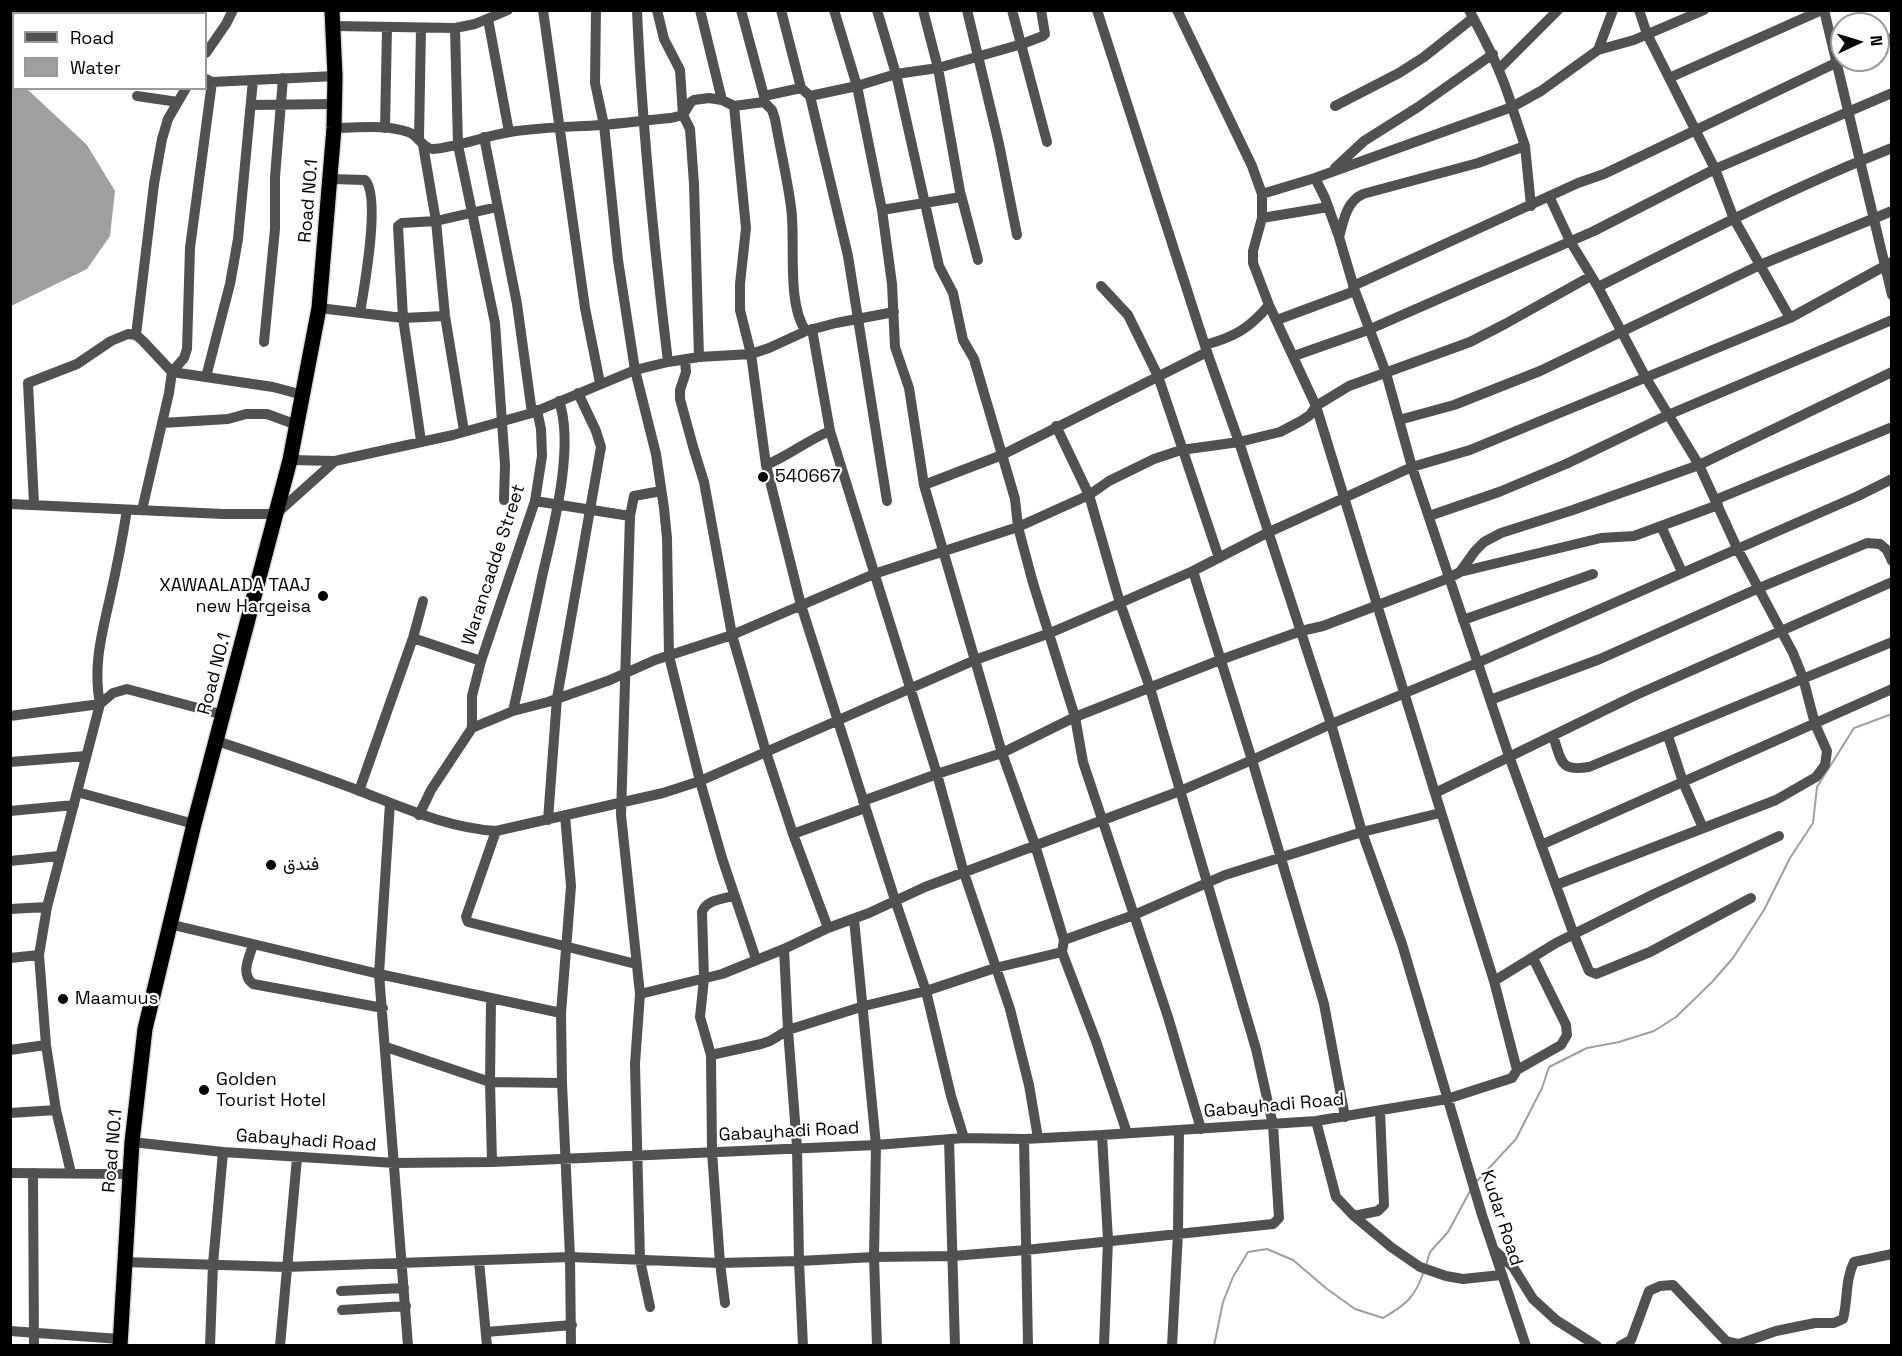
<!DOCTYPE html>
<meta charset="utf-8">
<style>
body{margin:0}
#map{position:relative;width:1902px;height:1356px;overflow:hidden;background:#fff;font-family:"Space Grotesk",sans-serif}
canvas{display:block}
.frame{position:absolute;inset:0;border:12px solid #000;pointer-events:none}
.legend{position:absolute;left:12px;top:12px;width:195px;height:78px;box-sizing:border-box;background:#fff;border:2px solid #999;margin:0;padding:8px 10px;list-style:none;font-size:18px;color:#000}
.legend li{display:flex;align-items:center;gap:12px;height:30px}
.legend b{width:30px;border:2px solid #999}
.north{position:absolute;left:1830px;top:12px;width:60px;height:60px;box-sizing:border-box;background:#fff;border:2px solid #999;border-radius:50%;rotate:86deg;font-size:16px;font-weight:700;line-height:24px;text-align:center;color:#000}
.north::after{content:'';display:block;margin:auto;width:21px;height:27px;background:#000;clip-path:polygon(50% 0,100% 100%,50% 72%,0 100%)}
</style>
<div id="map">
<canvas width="1902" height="1356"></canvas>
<div class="frame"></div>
<ul class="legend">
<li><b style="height:8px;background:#515151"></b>Road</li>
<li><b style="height:16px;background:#9f9f9f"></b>Water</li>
</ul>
<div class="north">N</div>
</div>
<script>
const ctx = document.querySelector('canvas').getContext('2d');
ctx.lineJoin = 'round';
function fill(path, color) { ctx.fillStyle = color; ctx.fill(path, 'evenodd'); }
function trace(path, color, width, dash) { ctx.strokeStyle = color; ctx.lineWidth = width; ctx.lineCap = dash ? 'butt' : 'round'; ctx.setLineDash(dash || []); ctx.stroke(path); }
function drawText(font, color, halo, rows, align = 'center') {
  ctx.font = font + ' "Space Grotesk",Vazirmatn,sans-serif'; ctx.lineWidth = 4.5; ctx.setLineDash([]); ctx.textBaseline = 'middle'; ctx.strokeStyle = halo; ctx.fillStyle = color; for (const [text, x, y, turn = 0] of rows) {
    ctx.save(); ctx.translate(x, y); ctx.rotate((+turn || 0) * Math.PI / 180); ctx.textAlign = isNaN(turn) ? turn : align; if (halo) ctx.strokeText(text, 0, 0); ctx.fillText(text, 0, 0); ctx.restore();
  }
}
fill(new Path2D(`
 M11,73L13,76L14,88L27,89L87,145L115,191L110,236L87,269L11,306Z`), '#9f9f9f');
trace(new Path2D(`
 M1477,1181L1516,1139L1542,1088L1549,1067L1587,1048L1619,1042L1654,1031L1676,1017L1712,982L1733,958L1764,910L1790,858L1813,823L1817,787L1854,728L1892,714
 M1426,1265L1430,1252L1448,1232L1470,1191
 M1214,1346L1223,1302L1233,1277L1248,1252L1267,1249L1293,1260L1327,1289L1355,1309L1383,1318C1407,1304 1415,1297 1424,1271`), '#9f9f9f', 2);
const highway = new Path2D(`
 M120,1346L132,1142L145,1029L194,824L290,460L319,308L334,128L335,76L332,10`);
trace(highway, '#dbdbdb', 18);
trace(new Path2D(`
 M161,10V14
 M197,10V14
 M543,10L585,308L600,383
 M596,10L595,83L604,125L618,260L635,370L656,454L664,508L667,538L669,656L700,781L722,858L756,959
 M637,10C642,128 654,245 668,362
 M657,10L664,39L680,70L683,115L690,129L694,184L699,357
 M700,10L722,100
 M741,10L764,96V102L772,110L775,119C780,148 787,177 791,207C796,240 786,304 806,331
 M781,10L801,88L810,96L848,256L887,501
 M834,10L857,86L882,210L892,284L895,347L909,388L924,485L1002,753L1035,845L1064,940L1062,952L1096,1041L1127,1133
 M877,10L896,74L939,266L953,293L963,340L974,359L1015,499L1018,527L1033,583L1075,717L1083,762L1168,1017L1201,1129
 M967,10L999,144L1017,235
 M1012,10L1047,142
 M1097,10L1207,352L1239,442L1331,724L1362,832L1402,944L1482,1215L1526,1346
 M1177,10L1252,166L1262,194V218L1253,251V263L1269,305L1316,406L1435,793L1636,695L1892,582
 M1639,10L1647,34L1715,169L1734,219L1790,318
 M1824,10L1892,295
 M488,19L509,132
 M334,26L455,28L475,24L508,10
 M455,28L458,145L495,323L505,465L504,500
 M1878,44L1892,38
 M1598,50L1634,40L1704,10
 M206,53L226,24L233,10
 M1499,69L1558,10
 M1669,78L1822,10
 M206,79L212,82L335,76
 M137,96L178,102
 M764,96L801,88
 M810,96L857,86L896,74L938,68L1022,44L1043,36L1045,34L1041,10
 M251,105L334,104
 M734,106L746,228L740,284V310L751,354L766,465L801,605L895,900L926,991L951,1096L964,1138
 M1335,106L1399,73L1424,57L1473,18
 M334,128C357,128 385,124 408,132C418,135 423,149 433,149C459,147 484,136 510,132C540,127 571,127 602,125C625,123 648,120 671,118L683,115L691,102L694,100L709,98L722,100L734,106L764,102
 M385,128L387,28
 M484,137L517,304L532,413
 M419,138L421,28
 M423,145L436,221L445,316L464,431
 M1335,168L1364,141L1418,107L1493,54
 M1315,178L1325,198L1339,237L1355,291L1386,373L1412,467L1509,756L1574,935L1589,971L1596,974L1650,952L1751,898
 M330,179L365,180C381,196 364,289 360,313
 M1262,194L1315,178L1512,107C1502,72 1486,42 1469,10
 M961,195L978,260
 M1549,196L1570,241L1598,287L1646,378L1699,465L1737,548L1793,653L1803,678L1815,724L1827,751L1825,765L1816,777L1776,800L1556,885
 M1531,206L1525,146L1512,107L1541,91L1598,50L1613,10
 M882,210L961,197L938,68L923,10
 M1262,218L1328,207
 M1339,237C1344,220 1346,202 1363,194L1478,163L1525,146
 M1101,286L1128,315L1158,376L1219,558
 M1353,286L1578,183L1604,174L1842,60
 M1598,287C1695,238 1791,188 1892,148
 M319,308L403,318L445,316
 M1277,320L1355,291
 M812,329L830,431L937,774L964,873L1010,1009L1029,1085L1038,1138
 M136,335L154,184L162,139L168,119L186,88
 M264,342L275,229V177L283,78
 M1205,345C1234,337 1249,329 1269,305
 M1294,356L1368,330L1594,231L1715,169L1892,93
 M685,360L686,372L680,390V399L694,450L704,482L732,635L766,752L793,834L828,928
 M206,377L230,284L238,239L253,80
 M1399,420L1454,405L1540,371L1760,265L1892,211
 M162,423L228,419L246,414H267L297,425
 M421,441L403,318L398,226L402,223L436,221L497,207
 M290,460L335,461L453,435L532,413L635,370L668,362L699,357L751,354L769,348L806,331L836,323L894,312
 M766,465C790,455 806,441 830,431
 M924,485L1002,455L1207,352
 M1715,500L1892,427
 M535,501L630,516
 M10,504L223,514H276L335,461
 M34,504L28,383L77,364L111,341L128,334L136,335L143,341L172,372L273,387L303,395
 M142,510L169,393L172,372L184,358L187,349L190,248L212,82
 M1429,516L1499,492L1566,464L1668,415L1892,320
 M1661,526L1682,572
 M1193,571L1252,760L1324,1004L1345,1117
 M1460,572L1601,538L1634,536L1718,505
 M1463,620L1593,574
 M413,638L423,601
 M1490,700L1600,659L1759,588L1867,543L1880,544L1887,550L1892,561
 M513,711C523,666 533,621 542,577C553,529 575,447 559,401
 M10,716L100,704L113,693L127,689L224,715
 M472,728V696L481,661L535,501L542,456L541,429L537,410
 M1553,736C1562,761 1559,772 1589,767L1892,642
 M1668,736L1683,782L1703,828
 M217,741C265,757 313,773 360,791C404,808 448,828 496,831L663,793L700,781L975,660L1050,633L1120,603L1193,571L1267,533L1412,467L1470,450L1790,318L1892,262
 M10,762L86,756
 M359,791L413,638L481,661
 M77,792L194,824
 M863,801L937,774L1002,753L1075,717L1220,660L1301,631L1323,626L1449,578L1460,572L1475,551L1484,542L1501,533L1573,510L1699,465L1892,372
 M390,803L379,974L408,1346
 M10,811L74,805
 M419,815L431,790L472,728L513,711L548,702L610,680L655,660L732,635L874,574L1018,527L1089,495L1109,481L1154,459L1181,450L1239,442L1280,432L1301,421L1310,415L1316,406L1349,386L1470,342L1505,324L1591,276
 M548,820L557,698L601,447L596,431L578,393
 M496,831L466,917L468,922L636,964
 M793,834L865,808
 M1541,845L1892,689
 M10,861L59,856
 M10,909L47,907
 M854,919L876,1145L874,1257L877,1346
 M169,924L379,974L561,1013
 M1064,940L1134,915L1225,875L1362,832L1440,813
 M253,945C249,958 240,974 253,984L383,1008
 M784,949L788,1030L797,1147L799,1261L803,1346
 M10,958L39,955
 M1494,981L1556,943L1654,894L1779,836
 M640,994L722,974L784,949L828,928L869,913L925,887L1180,791L1252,760L1331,724L1477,663L1858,496L1892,479
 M491,999L490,1082L492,1162
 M386,1047L490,1082L562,1083L570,1257L571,1346
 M10,1050L46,1045
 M711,1055L761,1044L770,1041L788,1030L864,1006L926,991L995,968L1062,952
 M1517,1070L1561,1045L1567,1035L1566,1025L1533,958
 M562,1083L561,1013L571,886L565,815
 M10,1113L56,1110
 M1316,1121L1336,1197L1354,1216L1391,1247L1420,1267L1446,1276L1463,1279L1501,1275
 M1102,1135L1108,1240L1104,1346
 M949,1139L955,1346
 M1024,1139L1028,1346
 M132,1142L223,1152L395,1163L492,1162L876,1145L964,1138L1024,1139L1102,1135L1316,1121L1447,1099L1512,1078L1517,1070L1494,981L1435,793
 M10,1173L130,1174
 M33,1173L34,1346
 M71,1173L56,1110L46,1045L39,955L47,907L100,704C93,668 101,637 109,602C116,571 122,541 127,510
 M1354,1216L1378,1211L1384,1205L1380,1111
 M1494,1250L1513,1267L1533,1299L1556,1320L1597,1346
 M479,1261L487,1346
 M124,1262L286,1267L570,1257L720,1263L799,1261L874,1257L953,1256L1026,1250L1273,1224L1279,1218L1273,1125L1256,1049L1150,688L1120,603L1089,495L1056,426
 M341,1291L404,1288
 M725,1303L720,1263L712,1152L711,1055L700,1017L704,979L702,912C706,900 722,899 733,896
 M650,1307L640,1260L635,1064L640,994L621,815L630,516L634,496L661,491
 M342,1310L406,1306
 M10,1331L120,1339
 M486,1332L572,1325
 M210,1346L213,1264L223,1152
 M280,1346L297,1158
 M1172,1346L1178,1233L1179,1131
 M1620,1346L1631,1340L1649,1291L1660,1286L1673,1285L1726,1341L1739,1344L1776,1331L1815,1323H1834L1843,1319C1848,1300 1845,1280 1854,1262L1892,1254`), '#515151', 10);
trace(highway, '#000', 15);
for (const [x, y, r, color] of [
 [763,477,6,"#000"],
 [323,596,6,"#000"],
 [271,865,6,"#000"],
 [63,999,6,"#000"],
 [204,1090,6,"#000"]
]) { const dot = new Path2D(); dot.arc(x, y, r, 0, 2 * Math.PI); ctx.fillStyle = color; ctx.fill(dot); trace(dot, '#fff', 2); }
drawText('18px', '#000', '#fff', [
 ["Road NO.1",309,201,-85],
 ["Warancadde Street",494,565,-72],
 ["Road NO.1",215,674,-75],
 ["Gabayhadi Road",1274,1106,-5],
 ["Gabayhadi Road",789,1132,-3],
 ["Gabayhadi Road",306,1141,4],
 ["Road NO.1",113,1151,-85],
 ["Kudar Road",1501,1218,72]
]);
drawText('18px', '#000', '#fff', [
 ["540667",775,477],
 ["XAWAALADA TAAJ",311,586,"right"],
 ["new Hargeisa",311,607,"right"],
 ["فندق",283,865],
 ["Maamuus",75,999],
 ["Golden",216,1080],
 ["Tourist Hotel",216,1101]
], 'left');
</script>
